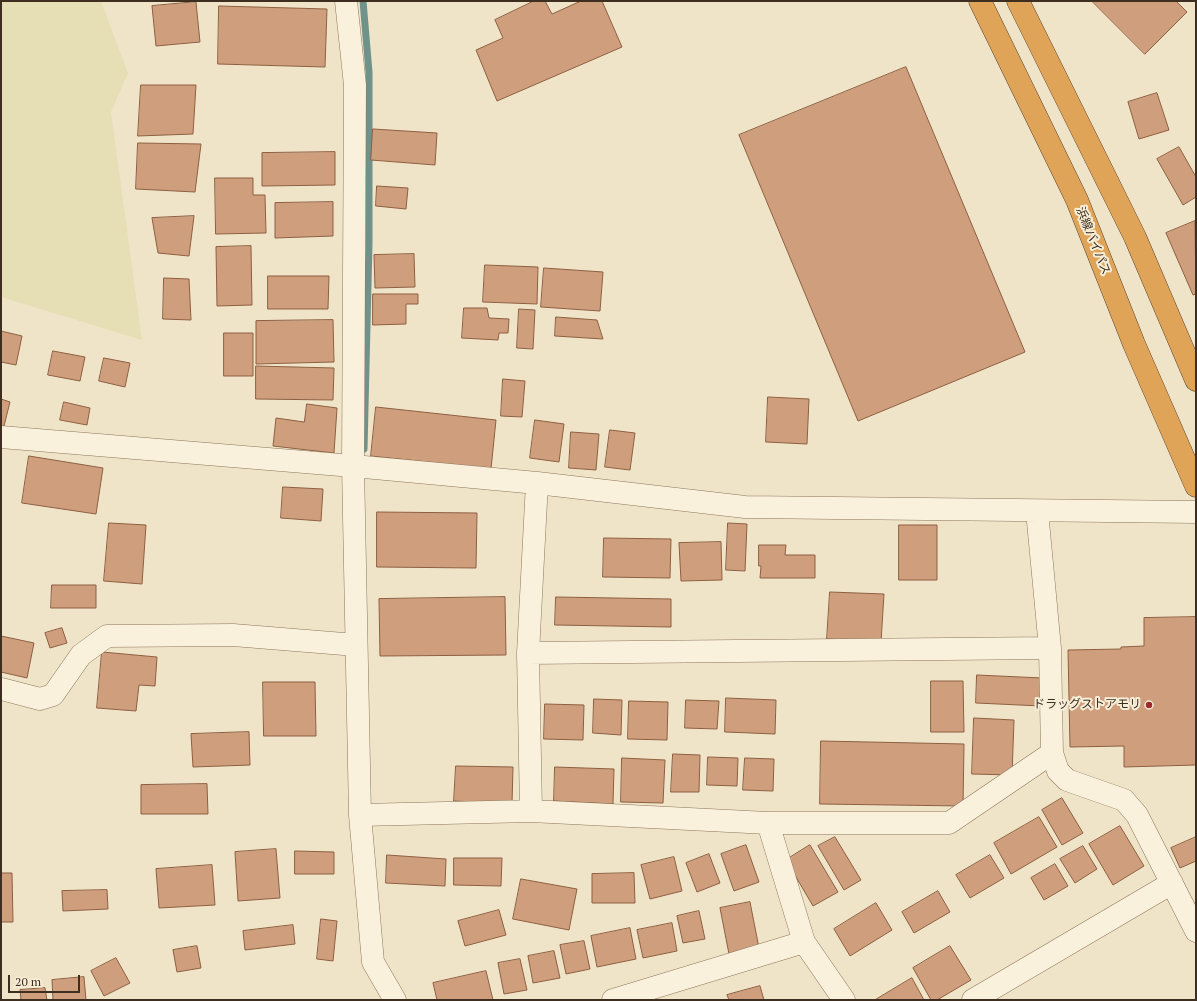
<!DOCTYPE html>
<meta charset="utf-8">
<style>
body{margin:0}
#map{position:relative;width:1197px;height:1001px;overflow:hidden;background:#f0e4c8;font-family:"PT Serif",serif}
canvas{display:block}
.frame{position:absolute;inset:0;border:2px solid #3d2e20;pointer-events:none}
.scale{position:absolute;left:8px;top:975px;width:72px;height:18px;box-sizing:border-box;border:2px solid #3d2e20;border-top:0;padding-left:5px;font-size:12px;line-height:14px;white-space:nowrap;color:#3d2e20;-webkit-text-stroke:3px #f7eed8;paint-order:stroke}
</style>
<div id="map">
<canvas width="1197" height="1001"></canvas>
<div class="frame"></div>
<div class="scale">20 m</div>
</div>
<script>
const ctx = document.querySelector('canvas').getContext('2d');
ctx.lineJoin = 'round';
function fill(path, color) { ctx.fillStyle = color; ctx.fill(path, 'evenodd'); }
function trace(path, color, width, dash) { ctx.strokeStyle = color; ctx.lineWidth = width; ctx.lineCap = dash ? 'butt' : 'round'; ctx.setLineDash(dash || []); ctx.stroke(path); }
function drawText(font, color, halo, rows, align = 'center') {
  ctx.font = font + ' "PT Serif","Noto Sans JP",serif'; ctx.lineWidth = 4; ctx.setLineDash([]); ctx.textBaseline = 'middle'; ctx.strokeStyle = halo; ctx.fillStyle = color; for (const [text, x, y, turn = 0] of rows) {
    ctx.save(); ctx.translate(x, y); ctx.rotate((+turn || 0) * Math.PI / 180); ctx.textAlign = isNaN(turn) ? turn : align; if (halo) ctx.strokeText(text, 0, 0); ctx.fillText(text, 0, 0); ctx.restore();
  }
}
fill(new Path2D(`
 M1,1H101L128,73L111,112L142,340L1,297Z`), '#e6deb5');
trace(new Path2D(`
 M363,1L369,72V243L364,449`), '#6f938a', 7);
const building = new Path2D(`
 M534,1H545L552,14L581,1H602L622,47L497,101L476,50L503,38L495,20Z
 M1092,1H1176L1187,12L1145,54Z
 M196,2L200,42L156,46L152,6Z
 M219,6L327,9L325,67L218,64Z
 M906,67L1025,352L858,421L739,135Z
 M141,85H196L193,134L138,136Z
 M1157,93L1169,130L1139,139L1128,102Z
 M373,129L437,133L435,165L371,160Z
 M138,143L201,144L195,192L136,189Z
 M1179,147L1196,177V197L1183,205L1157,159Z
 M335,152V185L262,186V153Z
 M215,178H253V195H265L266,233L216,234Z
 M377,186L408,188L406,209L376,206Z
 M333,202V236L275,238V203Z
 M194,216L189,256L158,253L152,218Z
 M1195,221L1196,294L1193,295L1166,233Z
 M251,246L252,305L217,306L216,247Z
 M414,254L415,287L375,288L374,255Z
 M485,265L538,267L537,304L483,302Z
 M544,268L603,272L600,311L541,307Z
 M268,276H329L328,309H268Z
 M164,278L189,279L191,320L163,319Z
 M373,294H418V304H406V324L373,325Z
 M464,308H487L489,318L509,319L508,333H499L498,340L462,338Z
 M519,309L535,310L533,349L517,348Z
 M556,317L597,320L603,339L555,336Z
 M333,320L334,362L256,364V321Z
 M1,331L22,336L16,365L1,362Z
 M224,333H253V376H224Z
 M53,351L85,357L80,381L48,375Z
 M104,358L130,363L125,387L99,381Z
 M256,366L334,368L333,400L256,399Z
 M503,379L525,381L522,417L501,416Z
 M768,397L809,399L807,444L766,442Z
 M1,399L10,402L3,430H1Z
 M64,402L90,408L87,425L60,420Z
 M307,404L337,408L334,453L273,446L276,418L304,422Z
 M376,407L496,420L491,469L371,456Z
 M535,420L564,424L559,462L530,458Z
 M610,430L635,433L630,470L605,467Z
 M571,432L599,434L596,470L569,468Z
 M29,456L103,468L96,514L22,503Z
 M283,487L323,489L321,521L281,518Z
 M377,512L477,513L476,568L377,567Z
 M109,523L146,525L142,584L104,581Z
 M728,523L747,524L745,571L726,570Z
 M899,525H937V580H899Z
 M604,538L671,539L670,578L603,577Z
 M721,542L722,580L681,581L679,543Z
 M759,545H786L785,555H815V578H760L761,566H759Z
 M52,585H96V608H51Z
 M830,592L884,594L881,642L827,639Z
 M505,597L506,655L380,656L379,599Z
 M556,597L671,599V627L555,625Z
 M1196,617V765L1124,767V746L1070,747L1068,650L1121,649V647L1144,646V618Z
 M62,628L67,643L50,648L45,633Z
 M1,636L34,643L27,678L1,672Z
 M102,652L157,657L155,686L139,685L136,711L97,708Z
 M977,675L1042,678L1041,706L976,703Z
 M931,681H963L964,732H931Z
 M263,682H315L316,736H264Z
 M726,698L776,700L775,734L725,732Z
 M594,699L622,700L621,735L593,733Z
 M686,700L719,701L717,729L685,728Z
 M629,701L668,702L667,740L628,739Z
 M545,704L584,705L583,740L544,739Z
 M974,718L1014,720L1012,775L972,774Z
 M249,732L250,765L193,767L191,734Z
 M821,741L964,744L963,806L820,804Z
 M673,754L700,755L699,792H671Z
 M708,757L738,758L737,786L707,785Z
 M622,758L665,760L663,803L621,802Z
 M745,758L774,759L773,791L743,790Z
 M456,766L513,767L512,804L454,801Z
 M555,767L614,769L613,804L554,801Z
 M207,784L208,814H141V785Z
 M1062,798L1083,833L1062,845L1042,810Z
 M1039,817L1057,847L1011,874L994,843Z
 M1120,826L1144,866L1113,885L1089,844Z
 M835,837L861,880L844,890L818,846Z
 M1196,837V861L1180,868L1171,848Z
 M746,845L759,882L734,891L721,854Z
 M810,845L838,892L813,906L786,860Z
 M1083,846L1097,869L1075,883L1060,859Z
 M276,849L280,898L238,901L235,852Z
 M295,851L334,852V874H295Z
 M709,854L720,883L697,892L686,863Z
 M387,855L446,859L445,886L386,883Z
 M990,855L1004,878L970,898L956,875Z
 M674,857L682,891L650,899L641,865Z
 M454,858H502L501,886L454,885Z
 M1055,864L1068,886L1044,900L1031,878Z
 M212,865L215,905L159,908L156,869Z
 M1,873H12L13,922H1Z
 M634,873L635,903H592V874Z
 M521,879L577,889L569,930L513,919Z
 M107,890L108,909L63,911L62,891Z
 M938,891L950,912L914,933L902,912Z
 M750,902L759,948L729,954L720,908Z
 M876,903L892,930L850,956L834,929Z
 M499,910L506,935L465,946L458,921Z
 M699,911L705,939L683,943L677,916Z
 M321,919L337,921L333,961L317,959Z
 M672,923L677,951L643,958L637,930Z
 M293,925L295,944L245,950L243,931Z
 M630,928L636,959L597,967L591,936Z
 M584,941L590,969L566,974L560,945Z
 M197,946L201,968L177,972L173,950Z
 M950,946L971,980L937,1000H931L913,968Z
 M554,951L560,978L533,983L528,956Z
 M116,958L130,983L104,996L91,971Z
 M520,959L527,990L504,994L498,963Z
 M486,971L493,1000H437L433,983Z
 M84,977L86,1000H53L52,980Z
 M912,978L924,1000H875Z
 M760,986L764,1000H729L727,995Z
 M45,988L47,1000H21L20,990Z`);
fill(building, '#cf9f7d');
trace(building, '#8d5f41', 1);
const minor = new Path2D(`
 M346,1L355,85L353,466L360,815L373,962L395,1000
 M1,437L353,466L537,483L745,507L1196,512
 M1037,511L1050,648L1052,753L1058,771L1067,780L1124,800L1137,815L1196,931
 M528,653L1050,648
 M1,689L40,699L53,695L81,655L107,636L233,635L356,645
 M531,811L528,653L537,483
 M360,815L531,811L768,823H949L1052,753
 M768,823L804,942L844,1000
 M613,1000L804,942
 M973,1000L1172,883`);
const highway = new Path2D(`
 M980,1L1077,200L1134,344L1196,486
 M1018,1L1135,237L1196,380`);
trace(minor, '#8d765c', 23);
trace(highway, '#5b4430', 23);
trace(minor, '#faf1dc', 22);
trace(highway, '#e0a458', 22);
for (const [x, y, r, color] of [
 [1149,705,4,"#9e2a2b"]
]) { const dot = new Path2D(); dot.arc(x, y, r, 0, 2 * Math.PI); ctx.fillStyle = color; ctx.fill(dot); trace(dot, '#f7eed8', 1.5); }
drawText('12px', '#3d2e20', '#f7eed8', [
 ["浜線バイパス",1093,241,68]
]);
drawText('12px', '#3d2e20', '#f7eed8', [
 ["ドラッグストアモリ",1141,705]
], 'right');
</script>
